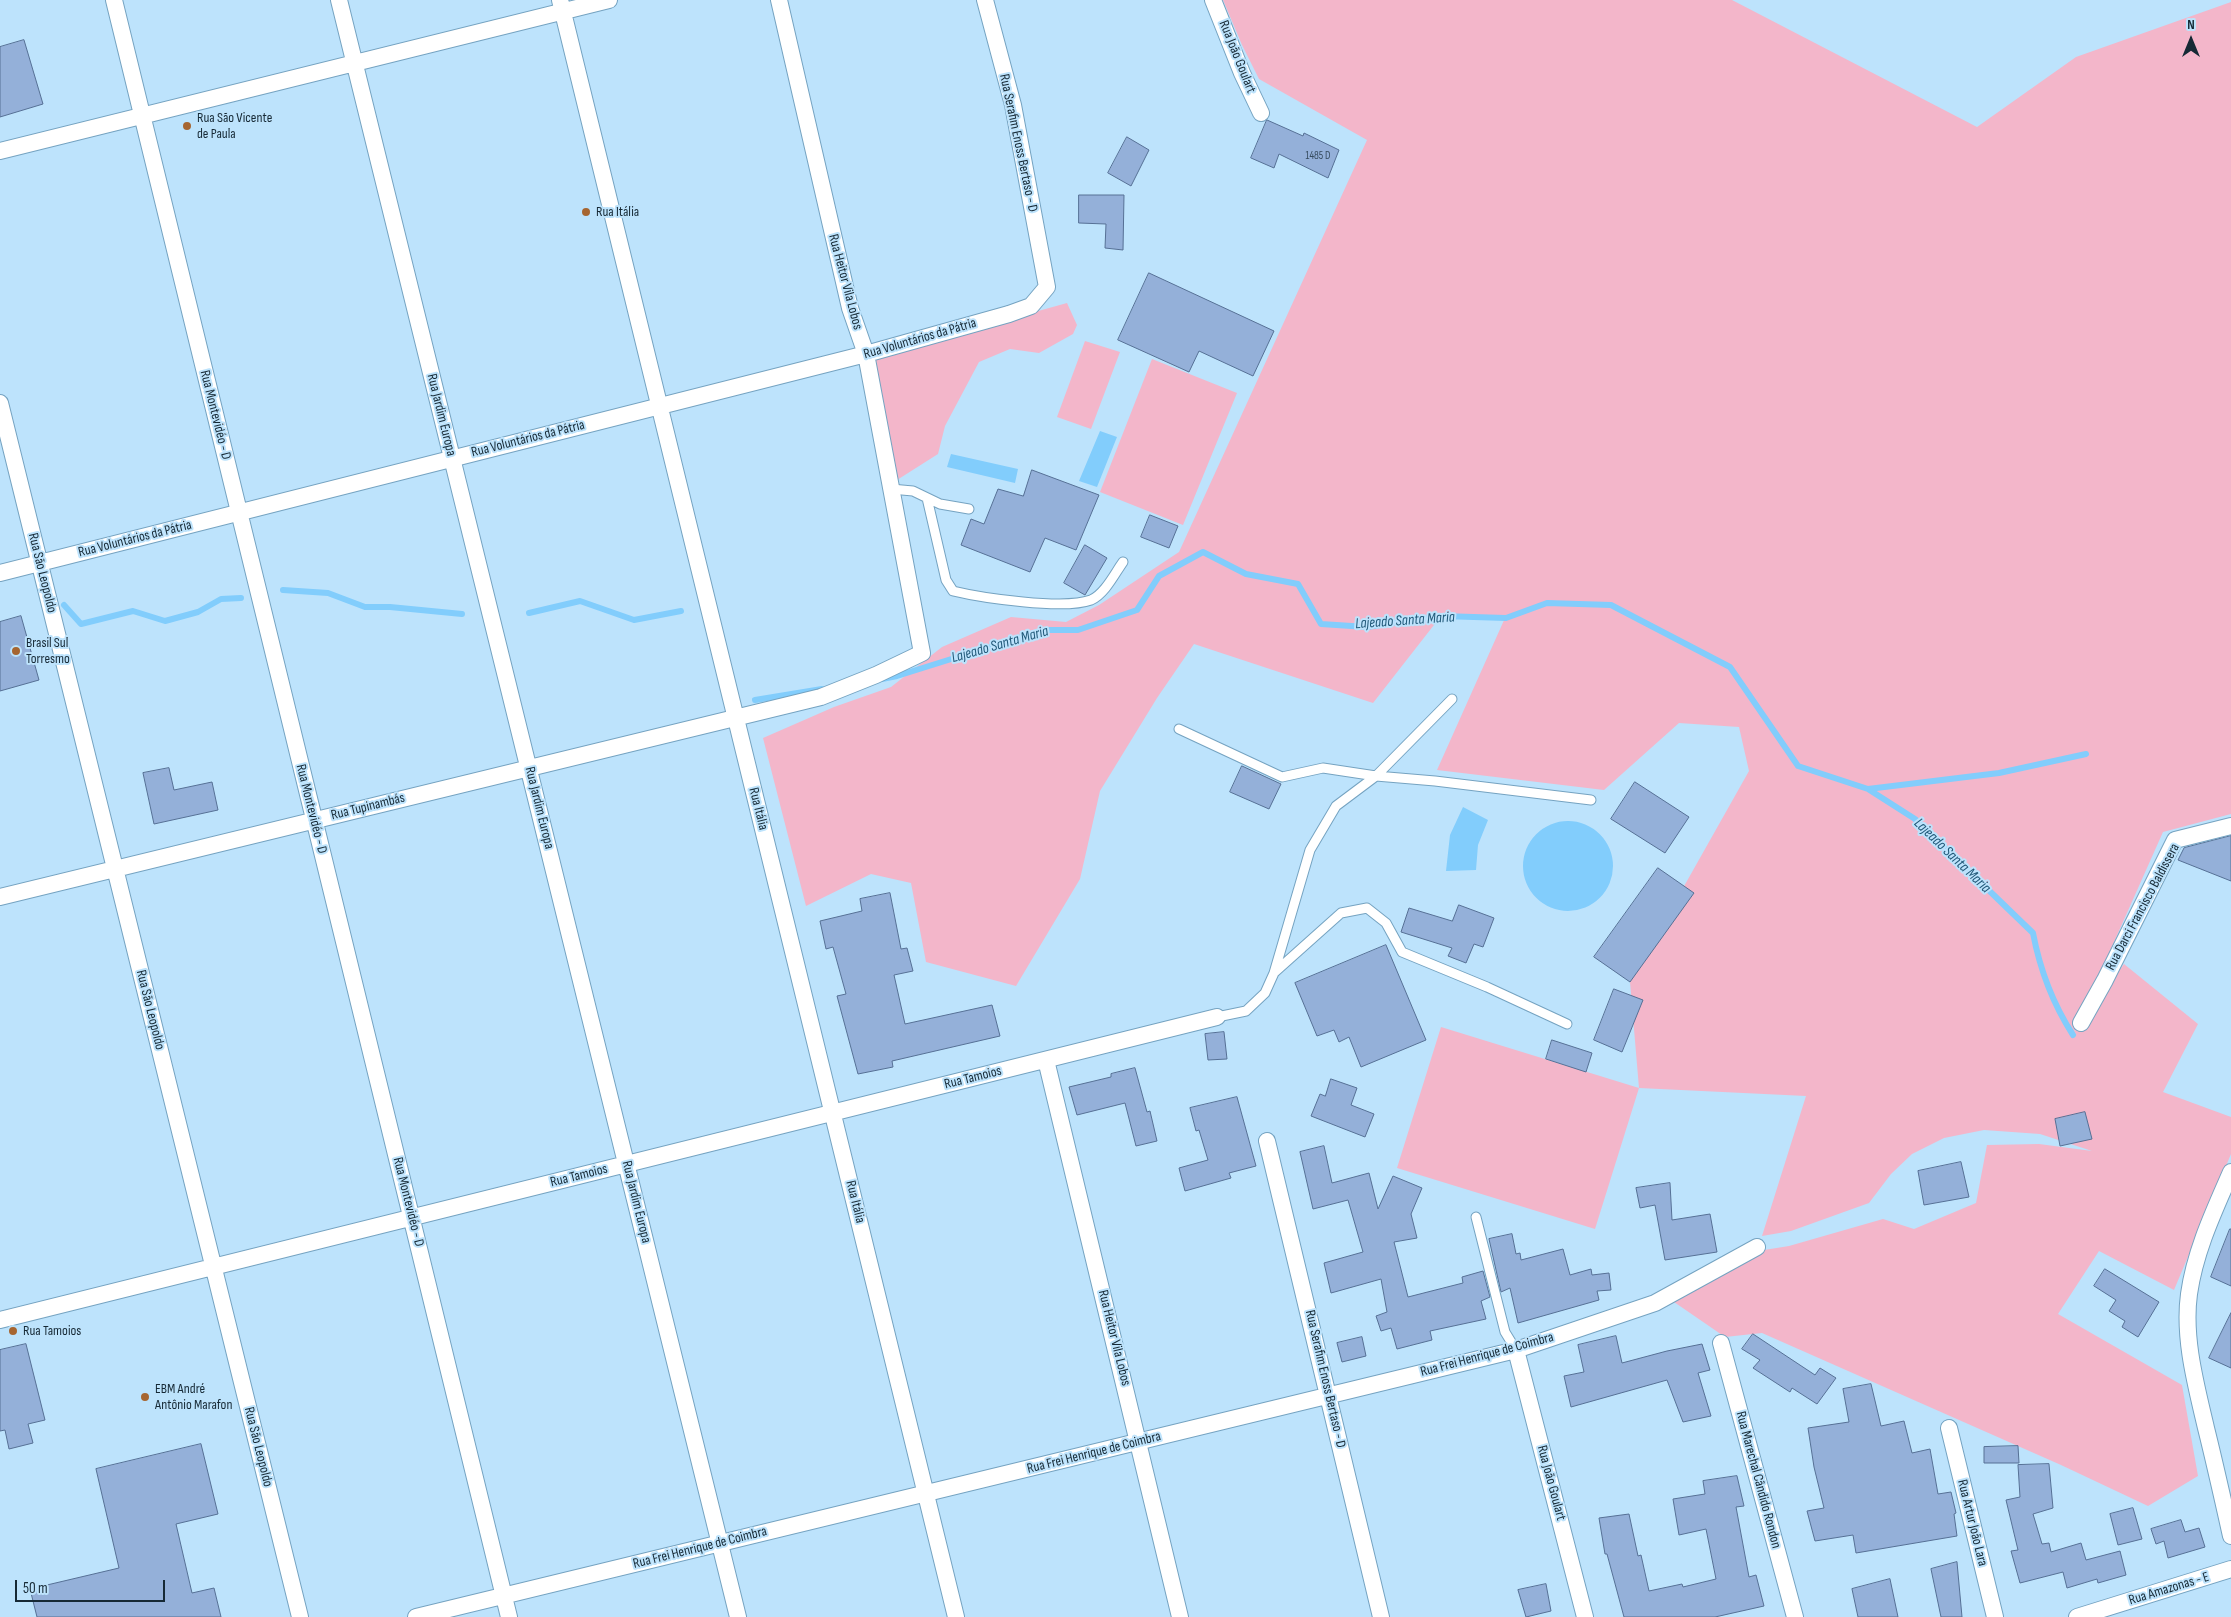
<!DOCTYPE html>
<meta charset="utf-8">
<style>
body{margin:0}
#map{position:relative;width:2231px;height:1617px;overflow:hidden;background:#bde3fc;font-family:"Sofia Sans Condensed",sans-serif}
canvas{display:block}
.north{position:absolute;left:2166px;top:15px;width:50px;height:50px;-webkit-text-stroke:4px #bde3fc;paint-order:stroke;rotate:0deg;font-size:14px;font-weight:700;line-height:20px;text-align:center;color:#162935}
.north::after{content:'';display:block;margin:auto;width:18px;height:22px;background:#162935;clip-path:polygon(50% 0,100% 100%,50% 72%,0 100%)}
.scale{position:absolute;left:15px;top:1580px;width:150px;height:22px;box-sizing:border-box;border:2px solid #162935;border-top:0;padding-left:6px;font-size:15px;line-height:18px;white-space:nowrap;color:#162935;-webkit-text-stroke:4px #bde3fc;paint-order:stroke}
</style>
<div id="map">
<canvas width="2231" height="1617"></canvas>
<div class="north">N</div>
<div class="scale">50 m</div>
</div>
<script>
const ctx = document.querySelector('canvas').getContext('2d');
ctx.lineJoin = 'round';
function fill(path, color) { ctx.fillStyle = color; ctx.fill(path, 'evenodd'); }
function trace(path, color, width, dash) { ctx.strokeStyle = color; ctx.lineWidth = width; ctx.lineCap = dash ? 'butt' : 'round'; ctx.setLineDash(dash || []); ctx.stroke(path); }
function drawText(font, color, halo, rows, align = 'center') {
  ctx.font = font + ' "Sofia Sans Condensed",sans-serif'; ctx.lineWidth = 4; ctx.setLineDash([]); ctx.textBaseline = 'middle'; ctx.strokeStyle = halo; ctx.fillStyle = color; for (const [text, x, y, turn = 0] of rows) {
    ctx.save(); ctx.translate(x, y); ctx.rotate((+turn || 0) * Math.PI / 180); ctx.textAlign = isNaN(turn) ? turn : align; if (halo) ctx.strokeText(text, 0, 0); ctx.fillText(text, 0, 0); ctx.restore();
  }
}
fill(new Path2D(`
 M1223,0H1732L1977,127L2076,57L2231,2V814L2163,832L2074,1032L2124,964L2198,1024L2163,1092L2231,1117V1154L2174,1290L2099,1251L2058,1314L2182,1385L2198,1476L2148,1506L2061,1465L1762,1333L1725,1337L1674,1302L1764,1250L1789,1246L1883,1219L1914,1229L1976,1203L1987,1145L2039,1144L2092,1151L2040,1134L1984,1130L1944,1138L1912,1154L1891,1174L1869,1203L1791,1231L1762,1236L1806,1096L1639,1088L1595,1229L1397,1168L1441,1027L1639,1088L1630,982L1749,771L1739,727L1679,723L1604,790L1437,770L1505,618L1441,616L1373,703L1194,644L1157,698L1100,791L1080,879L1016,986L926,962L911,883L871,874L806,906L763,738L834,707L891,687L942,647L1011,617L1066,622L1099,605L1179,552L1367,140L1259,79L1242,45Z
 M1067,303L1077,325L1073,334L1039,353L1010,349L979,362L945,426L938,454L897,480L873,357Z
 M1085,341L1120,352L1091,429L1057,417Z
 M1152,359L1237,393L1183,525L1100,492Z`), '#f3b6ca');
fill(new Path2D(`
 M1100,431L1117,437L1097,487L1079,481Z
 M951,454L1018,469L1015,483L947,467Z
 M1463,807L1488,820L1478,845L1476,870L1446,871L1450,835Z
 M1523 866a45 45 0 1 1 90 0a45 45 0 1 1-90 0Z`), '#82cdfc');
trace(new Path2D(`
 M283,590L328,593L365,607H390L462,614
 M64,605L81,624L133,611L165,621L198,612L221,599L241,598
 M529,613L580,601L634,620L681,611
 M882,679L897,676L1044,630H1078L1137,610L1159,576L1203,552L1246,574L1298,584L1321,624L1367,627L1441,616L1506,618L1547,603L1611,605L1730,667L1798,766L1868,789L1915,819L2033,933C2040,970 2053,1004 2073,1035
 M755,700L822,689
 M1868,789L1999,773L2086,754`), '#82cdfc', 6);
const building = new Path2D(`
 M24,40L43,104L0,117V47Z
 M1267,120L1303,136L1304,133L1339,150L1328,178L1279,154L1274,168L1251,158Z
 M1127,137L1149,150L1131,186L1108,173Z
 M1079,195H1124L1123,250L1105,248L1106,224L1079,223Z
 M1149,273L1274,331L1253,376L1199,351L1189,372L1118,340Z
 M1032,470L1099,495L1076,550L1045,538L1030,572L961,545L971,519L984,524L998,489L1023,496Z
 M1150,515L1178,526L1169,548L1141,537Z
 M1085,545L1107,558L1085,595L1064,583Z
 M21,616L39,680L0,691V622Z
 M1242,766L1281,784L1269,809L1230,792Z
 M169,768L174,790L212,782L218,810L154,824L143,773Z
 M1635,782L1689,817L1665,853L1611,819Z
 M2231,836V881L2178,860L2184,848Z
 M1658,868L1694,893L1630,982L1594,957Z
 M890,893L901,949L907,948L913,971L894,975L905,1024L992,1005L1000,1036L892,1061L893,1067L858,1074L837,996L846,994L833,947L826,949L820,921L862,911L860,899Z
 M1459,905L1494,918L1483,947L1474,944L1466,963L1448,956L1452,948L1401,932L1409,908L1452,921Z
 M1386,945L1426,1040L1361,1067L1349,1037L1339,1042L1334,1030L1317,1036L1295,983Z
 M1614,989L1643,1000L1622,1052L1594,1040Z
 M1224,1032L1227,1059L1208,1060L1205,1034Z
 M1552,1040L1592,1053L1586,1072L1546,1059Z
 M1135,1068L1147,1112L1150,1111L1157,1141L1136,1146L1125,1103L1077,1115L1069,1087L1111,1077V1074Z
 M1331,1079L1357,1088L1351,1105L1374,1114L1365,1137L1311,1116L1320,1094L1325,1096Z
 M1237,1097L1256,1166L1229,1173L1231,1178L1185,1191L1179,1168L1208,1160L1199,1130L1196,1131L1190,1108Z
 M2085,1112L2092,1139L2060,1146L2055,1119Z
 M1324,1146L1332,1183L1369,1173L1378,1209L1393,1176L1422,1188L1411,1214L1417,1238L1394,1242L1408,1297L1463,1283L1462,1277L1483,1271L1490,1297L1481,1301L1486,1319L1430,1331L1432,1340L1397,1349L1391,1328L1381,1331L1376,1316L1387,1312L1381,1279L1331,1293L1324,1263L1363,1252L1348,1200L1313,1209L1300,1152Z
 M1961,1162L1969,1197L1924,1205L1918,1171Z
 M1670,1183L1672,1220L1710,1214L1717,1252L1665,1260L1655,1205L1640,1208L1636,1188Z
 M2230,1229H2231V1286L2211,1277Z
 M1512,1234L1516,1254L1520,1253L1521,1260L1563,1249L1570,1275L1591,1269L1592,1275L1609,1273L1611,1290L1597,1291L1599,1300L1518,1323L1510,1288L1501,1292L1489,1239Z
 M2105,1269L2159,1302L2138,1337L2122,1327L2125,1321L2109,1311L2116,1300L2094,1286Z
 M2231,1313V1368L2209,1358Z
 M1753,1334L1815,1375L1820,1368L1836,1378L1817,1404L1792,1388L1790,1392L1753,1368L1760,1360L1742,1349Z
 M1616,1336L1622,1363L1667,1351L1702,1344L1710,1370L1698,1373L1711,1416L1683,1422L1667,1380L1571,1407L1564,1376L1584,1372L1578,1345Z
 M1362,1337L1366,1356L1342,1362L1337,1343Z
 M26,1344L45,1420L28,1424L33,1443L9,1449L5,1430L0,1431V1350Z
 M1871,1384L1881,1426L1904,1421L1912,1453L1930,1449L1938,1494L1951,1492L1956,1513L1954,1514L1957,1536L1856,1553L1853,1535L1815,1541L1807,1511L1824,1508L1814,1467L1808,1428L1849,1422L1843,1389Z
 M201,1444L218,1514L176,1524L192,1593L214,1588L221,1617H37L30,1589L119,1568L96,1469Z
 M2018,1446L2019,1463H1984V1447Z
 M2049,1464L2053,1508L2033,1514L2042,1544L2049,1543L2051,1552L2081,1543L2086,1560L2120,1551L2126,1575L2098,1583L2097,1579L2067,1588L2063,1572L2020,1583L2011,1551L2018,1550L2006,1500L2020,1497L2018,1465Z
 M1737,1476L1744,1506L1736,1507L1749,1577L1756,1575L1764,1606L1715,1617H1624L1607,1554H1605L1599,1518L1629,1514L1638,1556L1641,1555L1649,1591L1682,1584L1683,1587L1716,1579L1706,1529L1679,1535L1673,1499L1705,1494L1703,1481Z
 M2133,1508L2142,1539L2118,1545L2110,1514Z
 M2181,1520L2185,1532L2199,1528L2205,1547L2168,1558L2164,1541L2156,1544L2151,1529Z
 M1957,1562L1962,1617H1941L1931,1569Z
 M1890,1579L1898,1617H1858L1852,1589Z
 M1546,1584L1551,1611L1526,1617L1518,1590Z`);
fill(building, '#94b0d9');
trace(building, '#567095', 1);
const service = new Path2D(`
 M891,489L913,491L940,504L969,509
 M927,498L946,580L953,591C982,598 1064,610 1091,600C1105,594 1115,573 1123,562
 M1179,729L1282,777L1323,768L1376,776L1452,699
 M1275,972L1341,913L1367,908L1386,923L1402,952L1487,987L1567,1024
 M1217,1017L1246,1011L1265,993L1274,973L1310,850L1336,806L1376,776L1435,781L1591,800
 M1476,1217L1505,1332L1516,1350`);
const minor = new Path2D(`
 M114,0L509,1617
 M339,0L738,1617
 M560,0L956,1617
 M1213,0L1242,73L1261,113
 M0,151L609,0
 M0,403L300,1617
 M0,573L866,354L1009,314L1031,306L1047,287L1013,105L985,0
 M0,897L821,697L876,675L922,653L866,354L850,308L779,0
 M2081,1023L2105,980L2175,840L2231,826
 M1046,1060L1180,1617
 M1267,1141L1381,1617
 M2231,1172C2214,1211 2195,1251 2189,1294C2183,1338 2196,1385 2206,1428C2215,1464 2223,1500 2231,1536
 M0,1320L1217,1017
 M1721,1343L1795,1617
 M1516,1350L1585,1617
 M1949,1428L1995,1617
 M416,1617L1516,1350L1655,1303L1757,1247
 M2077,1617L2231,1569`);
trace(service, '#75a3c1', 11);
trace(minor, '#75a3c1', 18);
trace(service, '#fff', 9);
trace(minor, '#fff', 16);
for (const [x, y, r, color] of [
 [187,126,5,"#a66530"],
 [586,212,5,"#a66530"],
 [16,651,5,"#a66530"],
 [13,1331,5,"#a66530"],
 [145,1397,5,"#a66530"]
]) { const dot = new Path2D(); dot.arc(x, y, r, 0, 2 * Math.PI); ctx.fillStyle = color; ctx.fill(dot); trace(dot, '#bde3fc', 2); }
drawText('11px', '#364b5e', null, [
 ["1485 D",1318,156]
]);
drawText('14px', '#162935', '#bde3fc', [
 ["Rua João Goulart",1237,57,68],
 ["Rua Serafim Enoss Bertaso - D",1018,143,78],
 ["Rua Heitor Vila Lobos",845,282,75],
 ["Rua Voluntários da Pátria",920,339,-16],
 ["Rua Montevidéo - D",215,415,76],
 ["Rua Jardim Europa",441,415,76],
 ["Rua Voluntários da Pátria",528,439,-14],
 ["Rua Voluntários da Pátria",135,539,-14],
 ["Rua São Leopoldo",42,573,76],
 ["Rua Tupinambás",368,807,-14],
 ["Rua Jardim Europa",539,808,76],
 ["Rua Montevidéo - D",311,809,76],
 ["Rua Itália",758,809,76],
 ["Rua Darci Francisco Baldissera",2143,907,-62],
 ["Rua São Leopoldo",150,1010,76],
 ["Rua Tamoios",973,1078,-14],
 ["Rua Tamoios",579,1176,-14],
 ["Rua Montevidéo - D",408,1202,76],
 ["Rua Jardim Europa",636,1202,76],
 ["Rua Itália",855,1202,76],
 ["Rua Heitor Vila Lobos",1114,1338,76],
 ["Rua Frei Henrique de Coimbra",1487,1355,-15],
 ["Rua Serafim Enoss Bertaso - D",1325,1379,77],
 ["Rua São Leopoldo",258,1447,76],
 ["Rua Frei Henrique de Coimbra",1094,1453,-14],
 ["Rua Marechal Cândido Rondon",1758,1480,75],
 ["Rua João Goulart",1551,1483,75],
 ["Rua Artur João Lara",1972,1523,76],
 ["Rua Frei Henrique de Coimbra",700,1548,-14],
 ["Rua Amazonas - E",2169,1589,-17]
]);
drawText('14px', '#162935', '#bde3fc', [
 ["Rua São Vicente",197,118],
 ["de Paula",197,134],
 ["Rua Itália",596,212],
 ["Brasil Sul",26,643],
 ["Torresmo",26,659],
 ["Rua Tamoios",23,1331],
 ["EBM André",155,1389],
 ["Antônio Marafon",155,1405]
], 'left');
drawText('italic 15px', '#215979', '#bde3fc', [
 ["Lajeado Santa Maria",1405,621,-4],
 ["Lajeado Santa Maria",1000,645,-16],
 ["Lajeado Santa Maria",1952,856,44]
]);
</script>
